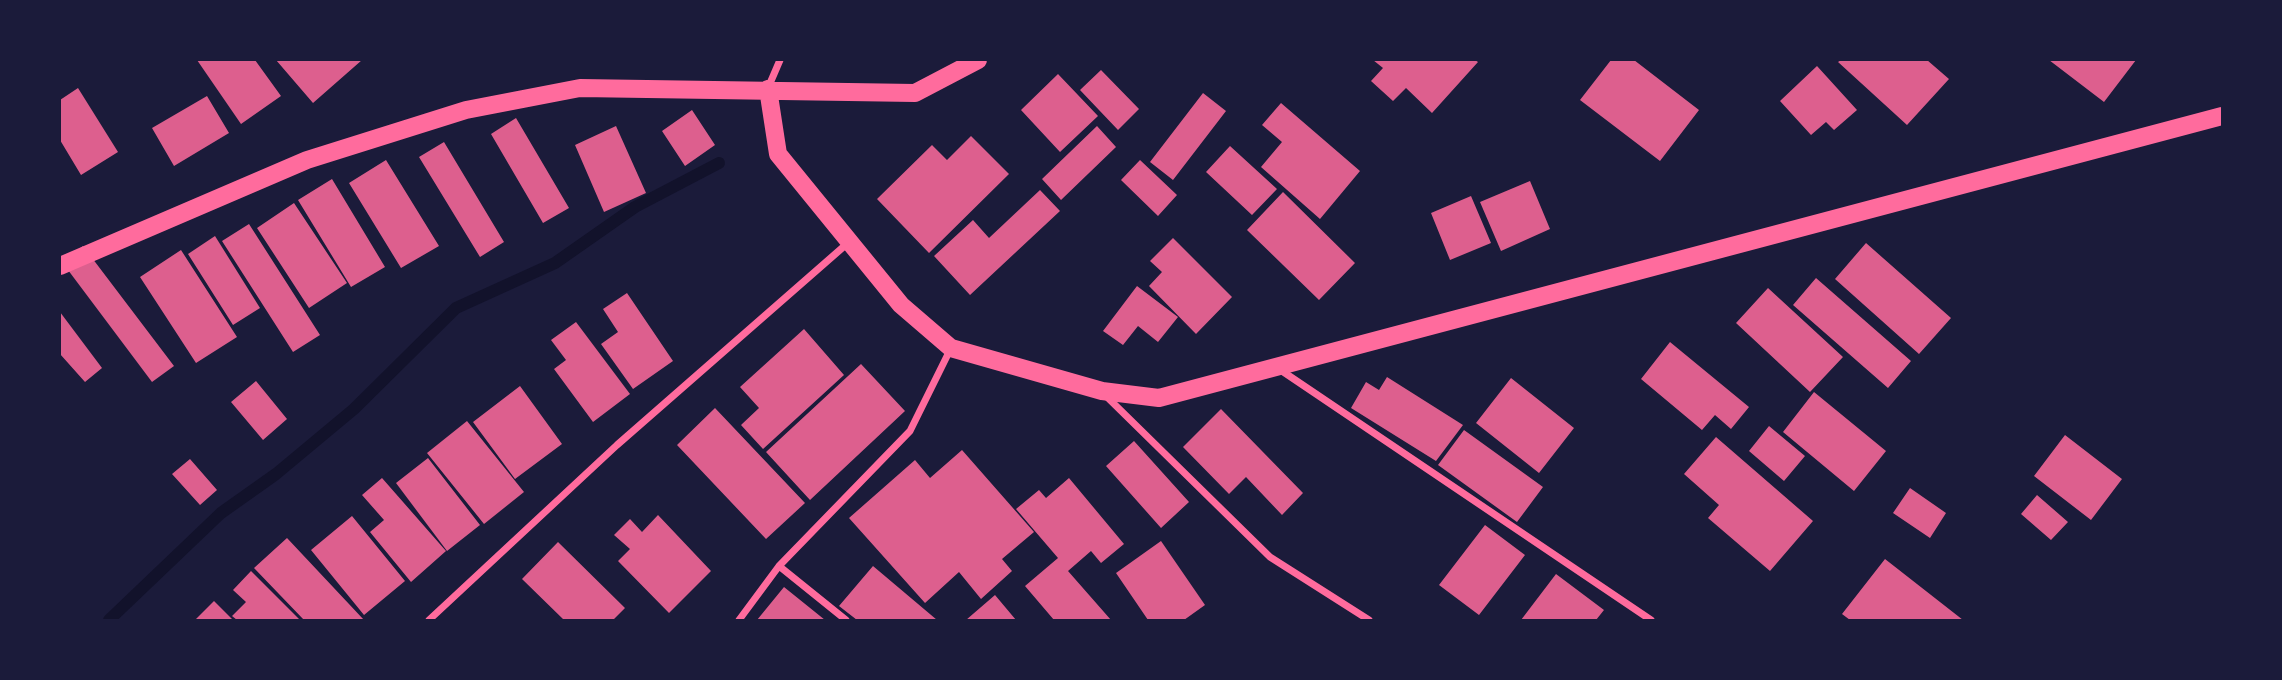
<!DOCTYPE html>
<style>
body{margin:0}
#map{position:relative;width:2282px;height:680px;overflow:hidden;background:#1b1b3a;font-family:"Work Sans",sans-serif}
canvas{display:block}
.frame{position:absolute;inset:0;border:61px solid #1b1b3a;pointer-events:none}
</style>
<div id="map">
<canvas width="2282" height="680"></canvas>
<div class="frame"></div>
</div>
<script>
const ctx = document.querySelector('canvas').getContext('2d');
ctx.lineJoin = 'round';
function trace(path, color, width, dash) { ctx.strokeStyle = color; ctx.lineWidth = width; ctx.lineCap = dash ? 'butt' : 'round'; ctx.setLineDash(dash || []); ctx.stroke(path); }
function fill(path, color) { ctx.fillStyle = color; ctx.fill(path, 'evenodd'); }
trace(new Path2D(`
 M109,620L221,513L276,474L354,409L456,308L555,263L635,207L719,163`), '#12122b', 12);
fill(new Path2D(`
 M197,60H255L281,96L241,124Z
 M276,60H362L313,103Z
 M1373,60H1475L1478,62L1432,113L1406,88L1393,101L1371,81L1383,68Z
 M1611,60H1634L1699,110L1660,161L1580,100Z
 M1841,60H1927L1949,79L1907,125L1838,62Z
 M2049,60H2136L2104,102Z
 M1817,66L1857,110L1834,130L1826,122L1811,135L1780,101Z
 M1101,70L1139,109L1118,130L1080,90Z
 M1058,74L1098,116L1060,152L1021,110Z
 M78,88L118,152L81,175L60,140V100Z
 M1203,93L1226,111L1173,180L1150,162Z
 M207,96L229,133L174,166L152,128Z
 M1281,103L1360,171L1320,219L1261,167L1282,142L1262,125Z
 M692,110L715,145L685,166L662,131Z
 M516,118L569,208L543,223L491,134Z
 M616,126L646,193L604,212L575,145Z
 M1097,126L1116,147L1061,200L1042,179Z
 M971,136L1009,174L929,253L877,199L932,145L947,160Z
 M444,142L504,242L480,257L419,157Z
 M1230,146L1277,189L1252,215L1206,172Z
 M386,160L439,246L401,268L349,183Z
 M1140,160L1177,195L1158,216L1121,180Z
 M332,179L385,267L351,287L298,200Z
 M1530,181L1550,229L1501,251L1480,202Z
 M1040,190L1060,211L970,295L934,256L973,220L989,238Z
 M1283,192L1355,263L1319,300L1247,230Z
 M1471,196L1491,243L1450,260L1431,213Z
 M294,203L347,283L309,308L257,228Z
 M249,224L320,335L293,352L222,241Z
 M215,236L260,308L233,325L188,254Z
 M1173,238L1232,297L1196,334L1149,286L1162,272L1150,261Z
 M1866,243L1951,318L1919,354L1835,279Z
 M83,246L174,366L152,382L62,262Z
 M181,250L237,337L196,363L140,277Z
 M1816,278L1911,361L1888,388L1793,305Z
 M1137,286L1178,317L1158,342L1138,326L1123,345L1103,331Z
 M1768,288L1843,357L1810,392L1736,323Z
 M627,293L673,361L633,389L601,344L618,332L603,309Z
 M60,312L102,368L85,382L60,354Z
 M576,322L630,394L593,422L554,369L566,360L551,340Z
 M804,329L844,375L763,449L741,425L759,408L740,387Z
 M1670,342L1749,407L1731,429L1715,415L1702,430L1641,379Z
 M861,364L905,411L810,500L766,452Z
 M1387,377L1463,425L1436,461L1351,408L1366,382L1379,390Z
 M1511,378L1574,428L1539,473L1476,423Z
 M256,381L287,419L263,440L231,402Z
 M520,386L562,444L515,479L473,422Z
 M1814,392L1886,451L1854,491L1783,432Z
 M715,408L805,503L766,539L677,445Z
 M1221,409L1303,493L1282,515L1246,477L1229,494L1183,447Z
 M467,421L524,492L484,524L427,453Z
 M1769,426L1805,456L1784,481L1749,451Z
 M1464,430L1543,487L1517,522L1438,465Z
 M2065,435L2122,479L2091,520L2034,476Z
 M1716,437L1813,521L1770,571L1708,518L1719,505L1684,474Z
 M1134,441L1189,502L1161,528L1106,466Z
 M962,450L1034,532L1002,559L1012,571L981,599L959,572L925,603L849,518L915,460L930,478Z
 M428,458L480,525L447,551L396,483Z
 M190,459L217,490L200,505L172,474Z
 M382,478L446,551L411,582L370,532L384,520L362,495Z
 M1069,478L1124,544L1101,563L1091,551L1068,571L1111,620H1054L1025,586L1058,558L1016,509L1039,490L1046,498Z
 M1910,488L1946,513L1930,538L1893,513Z
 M2037,495L2068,522L2051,540L2021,514Z
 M658,515L711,571L669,613L618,561L630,549L614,535L630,519L642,532Z
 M352,516L405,581L364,615L311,550Z
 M1485,525L1525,555L1479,615L1439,585Z
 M287,538L364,620H304L254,568Z
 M1161,541L1205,605L1184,620H1148L1116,573Z
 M558,542L625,608L613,620H564L522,579Z
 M1885,559L1963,620H1850L1842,614Z
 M873,566L937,620H857L839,606Z
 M251,571L300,620H237L232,616L246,602L233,590Z
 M1556,574L1604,610L1596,620H1521Z
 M784,587L825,620H757Z
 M995,595L1016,620H966Z
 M214,601L233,620H195Z`), '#dd5f8e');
trace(new Path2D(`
 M768,88L780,60
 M1279,369L1651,620
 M1107,397L1270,557L1369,620
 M779,566L846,620
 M429,620L617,445L849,242
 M739,620L779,566L910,431L951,348`), '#ff6b9d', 7);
trace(new Path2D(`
 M768,89L778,154L901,305L951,348L1102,391L1159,398L2222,116
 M60,266L307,160L466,110L580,88L915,93L978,60`), '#ff6b9d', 18);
</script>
